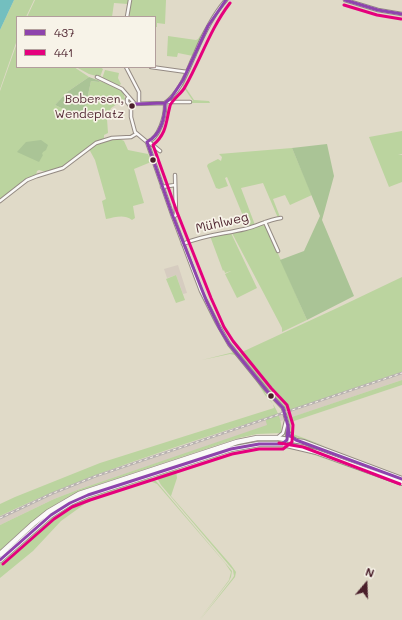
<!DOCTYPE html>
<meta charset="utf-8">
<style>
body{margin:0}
#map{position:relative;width:402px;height:620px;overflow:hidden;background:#e0dac8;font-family:Mali,sans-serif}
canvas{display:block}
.legend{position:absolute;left:16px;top:16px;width:140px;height:52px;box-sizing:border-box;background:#f7f3e8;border:1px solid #b29e9c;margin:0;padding:5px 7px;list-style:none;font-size:12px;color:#4a1f2b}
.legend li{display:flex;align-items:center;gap:8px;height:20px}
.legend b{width:20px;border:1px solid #b29e9c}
.north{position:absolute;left:346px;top:564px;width:40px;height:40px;-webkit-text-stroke:3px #f7f3e8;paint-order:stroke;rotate:19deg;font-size:11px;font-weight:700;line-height:16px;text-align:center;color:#4a1f2b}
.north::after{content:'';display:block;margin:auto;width:14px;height:18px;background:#4a1f2b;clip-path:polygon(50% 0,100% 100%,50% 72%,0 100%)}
</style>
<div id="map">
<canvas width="402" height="620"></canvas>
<ul class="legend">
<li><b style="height:5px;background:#8e44ad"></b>437</li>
<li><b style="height:5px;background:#e5007d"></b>441</li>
</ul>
<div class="north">N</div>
</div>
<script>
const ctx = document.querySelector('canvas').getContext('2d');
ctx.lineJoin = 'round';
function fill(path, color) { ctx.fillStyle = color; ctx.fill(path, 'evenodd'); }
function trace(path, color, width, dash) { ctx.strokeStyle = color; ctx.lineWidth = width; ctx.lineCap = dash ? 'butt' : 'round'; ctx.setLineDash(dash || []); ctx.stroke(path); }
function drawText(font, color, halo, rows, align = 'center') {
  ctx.font = font + ' Mali,sans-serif'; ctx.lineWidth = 3.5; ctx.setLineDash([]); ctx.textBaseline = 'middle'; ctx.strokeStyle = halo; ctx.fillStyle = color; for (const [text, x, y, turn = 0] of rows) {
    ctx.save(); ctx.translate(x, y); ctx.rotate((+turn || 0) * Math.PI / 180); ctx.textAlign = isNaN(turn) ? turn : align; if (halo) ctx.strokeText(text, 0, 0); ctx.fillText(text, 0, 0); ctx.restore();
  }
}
fill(new Path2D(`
 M178,265L187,293L183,294L176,275L167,278L164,269Z
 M402,372V380L80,489L54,499L0,525V516L77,482Z`), '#d6ccc0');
fill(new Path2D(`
 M14,0H34L26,17H17V40L0,89V30Z
 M35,0H128V4L114,3L112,17H27Z
 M131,0H166L165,24L157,23V27H155V17H129Z
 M223,0H224L204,32L193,56L178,53L177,57L167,56L168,36L196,40L198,39Z
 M227,0H229C208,21 196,58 184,85L194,100L209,101L210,103H190V102L193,101L182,85C196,56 207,25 227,0Z
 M17,43V67H74L89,77L67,92L55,105L68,111L85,109L91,81L99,82L100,81L121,89L123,92L125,99L111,108L107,119L108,133L104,135V140L96,143L63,167L46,172L39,170L37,171L36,175L27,180L0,201V91Z
 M76,67H100L103,69L100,77L89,74Z
 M105,70L119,73L118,78L121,84L118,86L102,79Z
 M402,131V154L398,155H402V182L389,187L369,137Z
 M113,139H120L124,141L128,150L148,154L151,162L134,169L144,203L133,206L135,218L132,220C124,214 116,217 106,219L102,201L106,199L95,160L89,149L97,144Z
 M292,148L312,195L290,205L285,195L273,199L280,217L278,218L263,183L241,188L255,225L248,228L227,177L225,178L228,186L219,189L216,188L207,166L208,164L218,159L221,161L222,157L219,154Z
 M262,225L266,226L307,320L282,332V328L232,233L252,229Z
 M231,233L257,288L237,298L225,274L231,271L225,273L224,270L223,271L210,236Z
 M176,275L185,300L176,303L166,279Z
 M402,277V372L288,411L290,417H292L402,380V385L294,421L291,426L293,434L402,475L325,446L292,436L289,429L290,424L284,405L270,393L240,354L242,352L335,309Z
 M234,352L265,391V393C273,402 284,420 281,433L257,434L239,438L85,489C50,504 27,525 0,551V525L54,499L80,489L267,425L265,418C175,447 85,475 0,516V504L15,497L100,463L274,408L273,404L265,395L253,376L235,355L230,354L202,360Z
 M254,446H280L306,451L332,461L344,464L402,485V486L306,452L290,448L254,447L239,450L221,455L216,458L205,460L176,470L177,478L171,496L231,565L236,572L235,577L200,620L232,579L234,576L233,570L161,485L156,476L227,451Z
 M149,477L156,481L232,571L231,577L229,581L199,620L229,580L231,572L225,563L157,484L148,480L134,484L86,503L61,521L33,551L0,578V562C20,544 39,524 62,510C88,493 120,486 149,477Z`), '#bbd49f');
fill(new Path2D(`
 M89,77L100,81L99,82L91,81L85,109L67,117L68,111L55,105L67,92Z
 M41,140L48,145L46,150L43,152L42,154L43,155L39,162L17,152L26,142Z
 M327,144L334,176L322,220L354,296L307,320L280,260L304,251L320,216L292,148Z`), '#aac496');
fill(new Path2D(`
 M0,0H14L0,30Z`), '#73bfbf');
const street = new Path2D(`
 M226,0C212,16 203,35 195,54C187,71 181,91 165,103L133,104L131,109V117L135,132L147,142L172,214L201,291L217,323L229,344L267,391L283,408L288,426L287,440L283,444
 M345,0L378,10L402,14
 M127,17L130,0
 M126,67L139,92V103
 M151,67L187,72
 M97,77L122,89L135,104
 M129,97L127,99V102L131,107
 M166,102H190
 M147,142C159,139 166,115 165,103
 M149,142L160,151
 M162,187L175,185
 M0,201L27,180L37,176L63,168L96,143L112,138L131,137L136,134
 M173,217L176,215L175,175
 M265,222L278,251
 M183,244C203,235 224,234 245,229C258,226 267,220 281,218
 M288,432L291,437L296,440
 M277,438L283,433L286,421`);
const primary = new Path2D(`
 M277,438L304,442L402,479
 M282,444L316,452L402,483`);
const highway = new Path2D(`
 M0,554L33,524L48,512L79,494L237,442L257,438H277
 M0,560L51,515L70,503L88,495L231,449L259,444H282`);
trace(street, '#948a83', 4.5);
trace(primary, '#948a83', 6);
trace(highway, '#948a83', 6);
trace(street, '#faf9f7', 2.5);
trace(primary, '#faf9f7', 4);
trace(highway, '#faf9f7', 4.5);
const rail = new Path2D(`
 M0,518L51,494L96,476L402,373`);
trace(rail, '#b8b2b1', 2.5);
trace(rail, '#f7f3e8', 1, [3]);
trace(new Path2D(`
 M345,0L378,10L402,14
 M131,107L135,104L165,103L171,98L183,80L208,26L226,0
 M147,142C161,135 165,117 165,103
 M288,427L289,435L296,440L402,479
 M0,560L51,515L70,503L88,495L231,449L259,444H282L287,440L288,426L283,408L267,391L229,344L220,329L206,300L172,214L147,142`), '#8e44ad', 3);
trace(new Path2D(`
 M344,5L377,15L401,19
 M279,443L303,447L400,484
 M3,564L54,519L72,507L90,500L232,454L259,449H283L292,442L293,425L287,405L271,388L233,341L224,327L211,298L177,212L153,145C167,134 166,121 170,106C171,101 182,93 185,87C201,59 210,29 230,3`), '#e5007d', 3);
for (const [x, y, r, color] of [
 [132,106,3.5,"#4a1f2b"],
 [153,160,3.5,"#4a1f2b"],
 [271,396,3.5,"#4a1f2b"]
]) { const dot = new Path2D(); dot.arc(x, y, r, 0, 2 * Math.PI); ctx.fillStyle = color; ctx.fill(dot); trace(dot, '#f7f3e8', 1.5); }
drawText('12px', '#4a1f2b', '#f7f3e8', [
 ["Bobersen,",124,99],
 ["Wendeplatz",124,114]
], 'right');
drawText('13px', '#4a1f2b', '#f7f3e8', [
 ["Mühlweg",222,223,-13]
]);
</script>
